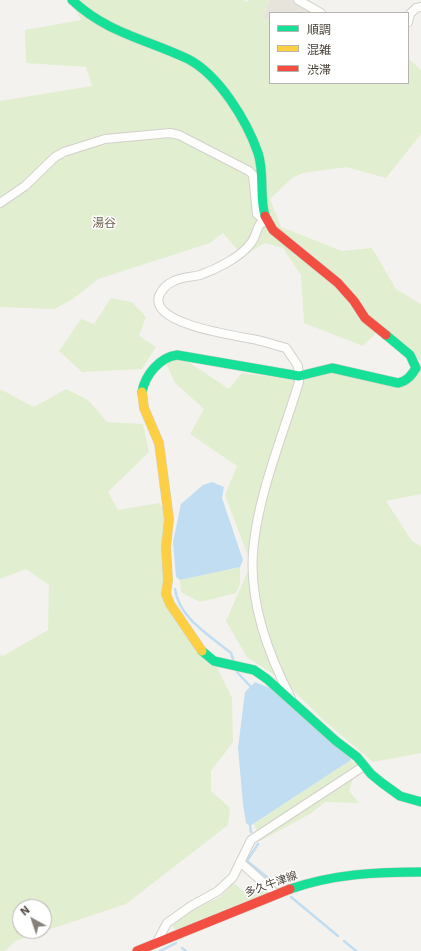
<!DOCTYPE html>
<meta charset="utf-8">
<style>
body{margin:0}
#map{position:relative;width:421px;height:951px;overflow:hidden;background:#f4f2ee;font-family:"Exo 2","Noto Sans JP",sans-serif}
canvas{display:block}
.legend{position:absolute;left:269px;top:12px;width:140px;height:72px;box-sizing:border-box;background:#fff;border:1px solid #b7b4b0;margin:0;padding:5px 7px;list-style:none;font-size:12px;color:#4b4439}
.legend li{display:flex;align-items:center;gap:8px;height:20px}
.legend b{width:20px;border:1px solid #b7b4b0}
.north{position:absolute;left:12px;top:899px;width:40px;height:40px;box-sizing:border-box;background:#fff;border:1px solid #b7b4b0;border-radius:50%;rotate:320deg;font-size:11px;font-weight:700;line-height:16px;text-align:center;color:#4b4439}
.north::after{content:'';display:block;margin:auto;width:14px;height:18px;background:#868178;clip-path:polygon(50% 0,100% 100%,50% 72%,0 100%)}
</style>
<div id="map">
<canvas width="421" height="951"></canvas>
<ul class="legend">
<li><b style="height:5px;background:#16e098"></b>順調</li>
<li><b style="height:5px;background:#ffcf43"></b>混雑</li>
<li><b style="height:5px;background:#f24e42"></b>渋滞</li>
</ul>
<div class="north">N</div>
</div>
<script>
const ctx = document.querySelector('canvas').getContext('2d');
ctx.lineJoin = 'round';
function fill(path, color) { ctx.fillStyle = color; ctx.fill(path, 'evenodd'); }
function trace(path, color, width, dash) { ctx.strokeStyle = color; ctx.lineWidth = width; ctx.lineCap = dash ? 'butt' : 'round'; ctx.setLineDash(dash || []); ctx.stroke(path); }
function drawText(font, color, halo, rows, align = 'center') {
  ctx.font = font + ' "Exo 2","Noto Sans JP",sans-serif'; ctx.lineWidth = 3; ctx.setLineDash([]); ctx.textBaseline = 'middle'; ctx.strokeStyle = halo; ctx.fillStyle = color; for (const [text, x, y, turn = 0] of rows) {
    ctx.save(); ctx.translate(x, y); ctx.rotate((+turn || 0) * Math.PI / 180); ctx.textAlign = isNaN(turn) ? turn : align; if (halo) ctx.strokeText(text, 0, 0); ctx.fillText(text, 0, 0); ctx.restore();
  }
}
fill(new Path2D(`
 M270,0H292L316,13H270V21L262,17Z`), '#e7e4dc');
fill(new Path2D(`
 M71,0H243L248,2L249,0H270L262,17L270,21V83H408V58L421,70V134L386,178L347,167L303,173L292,178L270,199L281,227L342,251L372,248L396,289L421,304V361L380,329L363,346L304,323L301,275L283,248L265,243L243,256L223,233L210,243L98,279L73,299L54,309L0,307V101L92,86L86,67L26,63L25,30L81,20Z
 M111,298L132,302L146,317L139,336L156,347L142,369L82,372L59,351L81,319L94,324Z
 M181,357L229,389L242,373L296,380L330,372L402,387L416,378L421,363V494L386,501L412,541L421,546V753L373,762L322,719L285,682L247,657L226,621L251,564L225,495L237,466L190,434L204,409L175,383L166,363Z
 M0,389L34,407L66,389L88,400L107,422L143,424L149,452L108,492L118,510L159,503L172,519L165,590L212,657L232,698L233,742L211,771V791L230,808L228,825L126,904L15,941L5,951H0V655L3,656L48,630L49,585L26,569L0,579ZM20,907H44V931H20Z
 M240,567V584L236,593L200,602L181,592L180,580Z
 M351,760L357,766L349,791L359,803L325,802L310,814L260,841L254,824Z
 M234,883L249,896L260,883L268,892L175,930L171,924L193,909L220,897Z`), '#e1eecf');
fill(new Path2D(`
 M212,482L224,487L222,498L243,560L240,567L180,580L176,577L173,542L181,504L203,485Z
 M255,682L272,689L350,756L351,760L250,826L246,823L243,804L238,748L245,692Z`), '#c0ddf1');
trace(new Path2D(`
 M175,589C179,618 209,635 231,653L233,659
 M237,672L251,687
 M250,826L251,832
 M258,844L247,861L273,882
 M291,897L338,936
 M344,941L356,951
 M182,948L186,951
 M160,951L176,943`), '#c0ddf1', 2.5);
const street = new Path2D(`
 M298,0L321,13
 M408,22L410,14L416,8L421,7
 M0,203L25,186L55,157L64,152L105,139L170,133L179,135L249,171L253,175L257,214L266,221L260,224C256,230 256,237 251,243C241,257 217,269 200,275C192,277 181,277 174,281C167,284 162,289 159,296C150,325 239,336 257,340C267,342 277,346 286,348L298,366L299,382C284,432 260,490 254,542C247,595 267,652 291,698
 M240,862L276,894
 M157,942L167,923L191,906L218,891L233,877L251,840L364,766`);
const fast = new Path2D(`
 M72,0C107,33 146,39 188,59C219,75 247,121 258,153C265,174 259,195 265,216
 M142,392C145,375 160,357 177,355L299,376L332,368L398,383C407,381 411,376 416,368L410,355L386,335
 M202,651L214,661L254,670L267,679L336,741L357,757L371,774L382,783L400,796L421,802
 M290,889C334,874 375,872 421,872`);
const slow = new Path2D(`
 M142,392L144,408L159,443L169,519L166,547L168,580L166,594L170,604L202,651`);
const jam = new Path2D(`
 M265,216L273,230L338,283L354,301L365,318L386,335
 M137,951L290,889`);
trace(street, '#d2d0cb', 10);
trace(fast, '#d3cfc5', 10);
trace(slow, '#d3cfc5', 10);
trace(jam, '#d3cfc5', 10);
trace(street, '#fdfdfc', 8);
trace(fast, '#16e098', 9);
trace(slow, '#ffcf43', 9);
trace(jam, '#f24e42', 9);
drawText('11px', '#4b4439', '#fff', [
 ["多久牛津線",271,884,-20]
]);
drawText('12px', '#6e6250', '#fff', [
 ["湯谷",104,223]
]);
</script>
